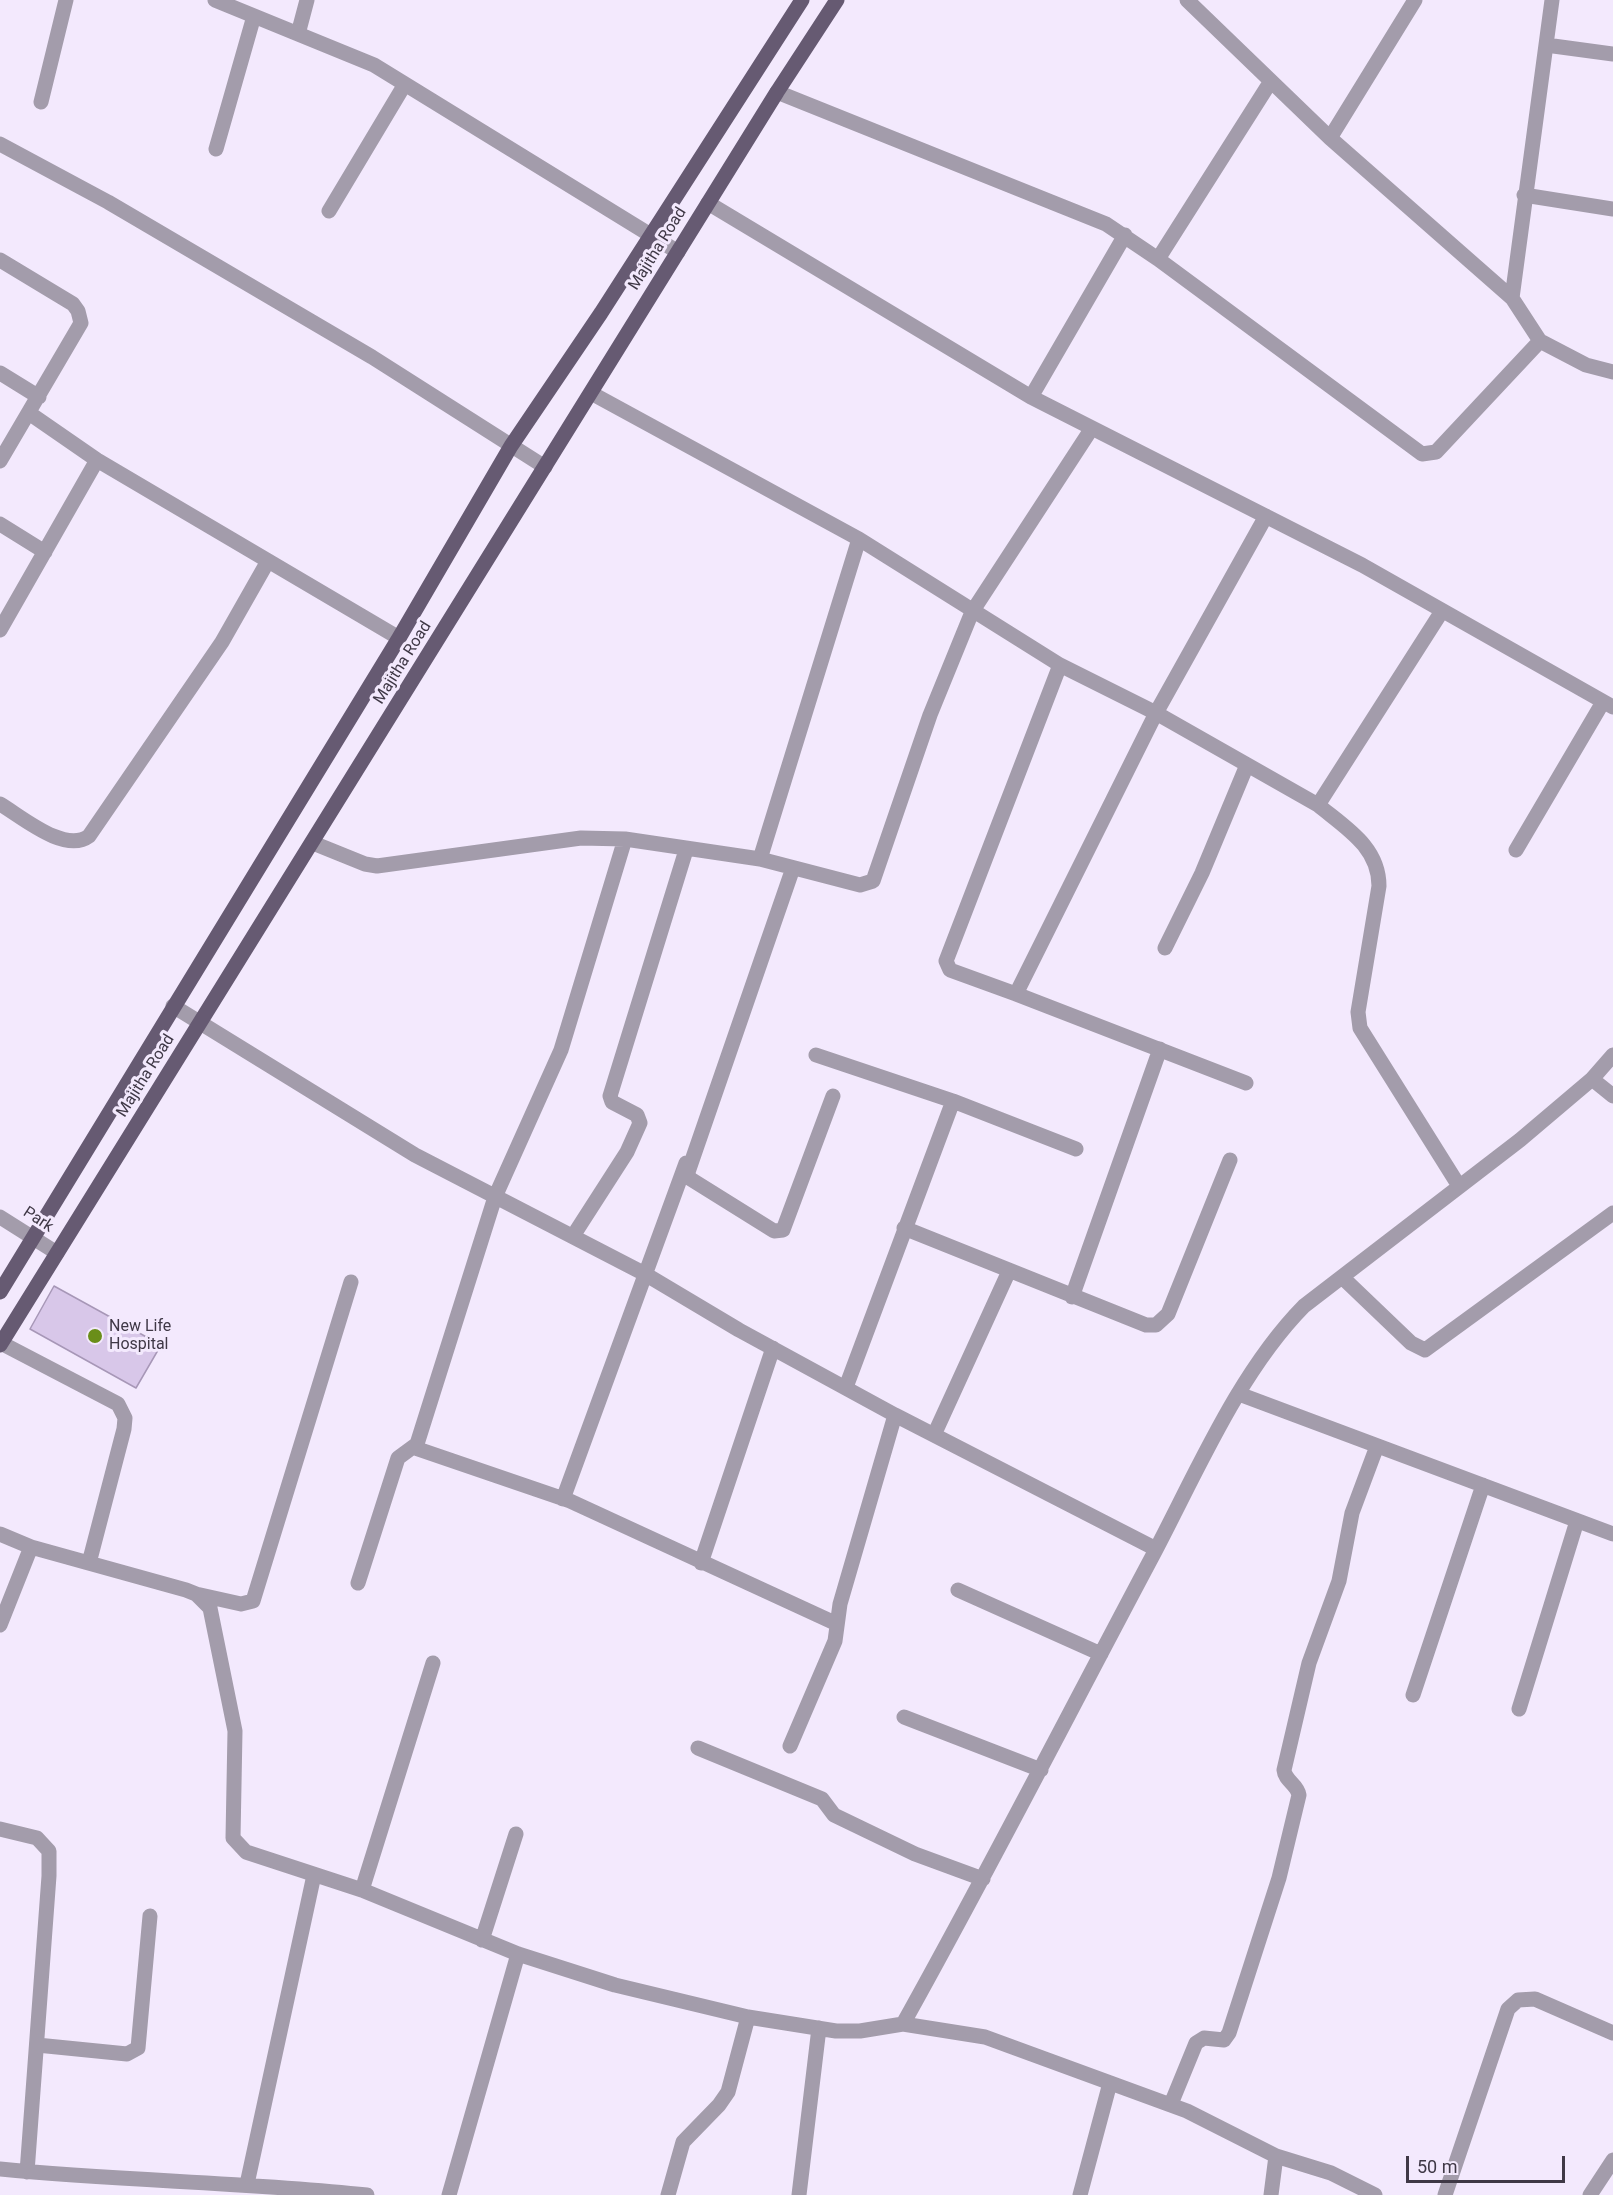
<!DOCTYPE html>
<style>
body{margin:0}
#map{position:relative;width:1613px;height:2195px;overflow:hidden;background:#f3e9fd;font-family:Roboto,sans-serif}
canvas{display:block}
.scale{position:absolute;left:1406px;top:2156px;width:159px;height:27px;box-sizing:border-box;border:3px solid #3f3846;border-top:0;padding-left:8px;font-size:18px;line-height:21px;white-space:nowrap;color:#3f3846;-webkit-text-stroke:4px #f3e9fd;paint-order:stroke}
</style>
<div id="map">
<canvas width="1613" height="2195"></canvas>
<div class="scale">50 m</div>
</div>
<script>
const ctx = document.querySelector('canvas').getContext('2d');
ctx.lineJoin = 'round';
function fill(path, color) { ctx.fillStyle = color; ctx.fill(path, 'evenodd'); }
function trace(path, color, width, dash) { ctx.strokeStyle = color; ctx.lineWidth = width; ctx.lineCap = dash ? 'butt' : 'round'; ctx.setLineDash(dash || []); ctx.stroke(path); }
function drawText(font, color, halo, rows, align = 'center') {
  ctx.font = font + ' Roboto,sans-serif'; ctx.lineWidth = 6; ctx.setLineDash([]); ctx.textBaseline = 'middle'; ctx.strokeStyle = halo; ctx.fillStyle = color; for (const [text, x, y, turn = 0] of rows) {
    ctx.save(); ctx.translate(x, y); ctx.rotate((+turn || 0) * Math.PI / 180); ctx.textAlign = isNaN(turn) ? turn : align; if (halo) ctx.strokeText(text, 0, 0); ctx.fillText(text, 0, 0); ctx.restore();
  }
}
const building = new Path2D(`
 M54,1286L161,1345L136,1388L30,1329Z`);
fill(building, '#d8c7e9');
trace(building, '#a797b7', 1.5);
trace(new Path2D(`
 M215,0L374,65L678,252
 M1187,0L1330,138L1512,298L1540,341L1586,365L1613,372
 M298,34L307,0
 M1546,45L1613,54
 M1271,81L1158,259L1422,454L1436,452L1540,341
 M777,92L1106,224L1158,259
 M41,102L66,0
 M1330,138L1415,0
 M0,144L108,202L372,357L545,467
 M216,149L254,16
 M1524,195L1613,209
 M708,203L1031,397L1362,565L1613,707
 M329,211L405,84
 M0,260L73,304L78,311L81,323L0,461
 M1512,298L1552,0
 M0,373L39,397
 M591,393L859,539L1060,665L1156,713L1318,805L1442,611
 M1031,397L1125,235
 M29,413L97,460L399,638
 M0,524L45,552
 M0,630L97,460
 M0,804C22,817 65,854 89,836L222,642L268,561
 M1318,805C1346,828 1379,847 1379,886L1358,1012L1360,1028L1459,1186
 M625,839L760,859L860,885L873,881L930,715L972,612L1092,428
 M313,843L365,864L377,866L581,838L625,839L561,1050L495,1197L417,1444L398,1458L358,1583
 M1516,850L1603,702
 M760,859L859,539
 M793,868L688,1172L689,1178L774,1231L783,1230L833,1096
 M1165,948L1202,873L1247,765
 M1016,994L950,970L946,961L1060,665
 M173,1006L415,1155L645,1274L739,1330L895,1415L1156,1549
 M816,1055L953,1101L846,1387
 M1592,1079L1613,1096
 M1246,1083L1016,994L1156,713L1266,516
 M953,1101L1076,1149
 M0,1217L57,1253
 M904,1228L1146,1325H1156L1168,1314L1230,1160
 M573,1236L627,1152L640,1123L637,1115L612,1102L610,1096L686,850
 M1342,1277L1411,1343L1425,1350L1613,1213
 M1072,1297L1160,1049
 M1,1343L118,1404L125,1418L124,1429L89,1563
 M1239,1394L1613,1534
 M934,1435L1009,1271
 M415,1448L570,1501L837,1624
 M563,1499L686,1163
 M0,1534L31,1547L186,1590L196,1594L210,1608L235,1731L233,1838L246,1852L362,1890L518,1954L615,1985L748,2017L836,2031H860L903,2024L985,2037L1187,2111L1276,2156L1331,2173L1375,2195
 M701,1563L773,1348
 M958,1590L1101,1654
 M196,1594L241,1604L253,1601L351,1282
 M0,1625L31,1547
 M1413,1695L1483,1485
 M1519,1709L1577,1521
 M904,1717L1041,1770
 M790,1746L835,1641L840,1604L895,1415
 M698,1748L822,1799L834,1815L915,1854L983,1879
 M0,1829L37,1838L49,1851V1876L27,2172
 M362,1890L433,1663
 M482,1940L516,1834
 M903,2024C989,1870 1069,1713 1152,1557C1196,1474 1238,1373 1304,1306L1520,1140L1592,1079L1613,1055
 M37,2045L127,2054L138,2048L150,1916
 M1171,2104L1196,2043L1204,2038L1224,2040L1229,2033L1279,1878L1299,1795C1297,1784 1285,1781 1284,1770L1309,1663L1339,1581L1352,1513L1377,1446
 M0,2169C122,2181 245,2182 367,2195
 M247,2184L314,1875
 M449,2195L518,1954
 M668,2195L683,2142L719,2105L728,2092L748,2017
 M799,2195L819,2028
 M1080,2195L1110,2083
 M1271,2195L1276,2156
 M1445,2195L1508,2009L1518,2000L1535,1999L1613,2033
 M1590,2195L1613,2160`), '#a39cab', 15);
trace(new Path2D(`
 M0,1292L399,638L511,446L601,313L802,0
 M0,1345L777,92L837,0`), '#665a72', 15);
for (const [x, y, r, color] of [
 [95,1336,8,"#6a8e19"]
]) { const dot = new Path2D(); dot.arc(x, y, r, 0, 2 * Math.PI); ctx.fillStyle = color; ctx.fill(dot); trace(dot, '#f3e9fd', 2); }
drawText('16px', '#3f3846', '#f3e9fd', [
 ["Majitha Road",658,249,-58],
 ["Majitha Road",403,663,-58],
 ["Majitha Road",146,1076,-58],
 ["Park",38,1220,33]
]);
drawText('16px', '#3f3846', '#f3e9fd', [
 ["New Life",109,1327],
 ["Hospital",109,1345]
], 'left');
</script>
